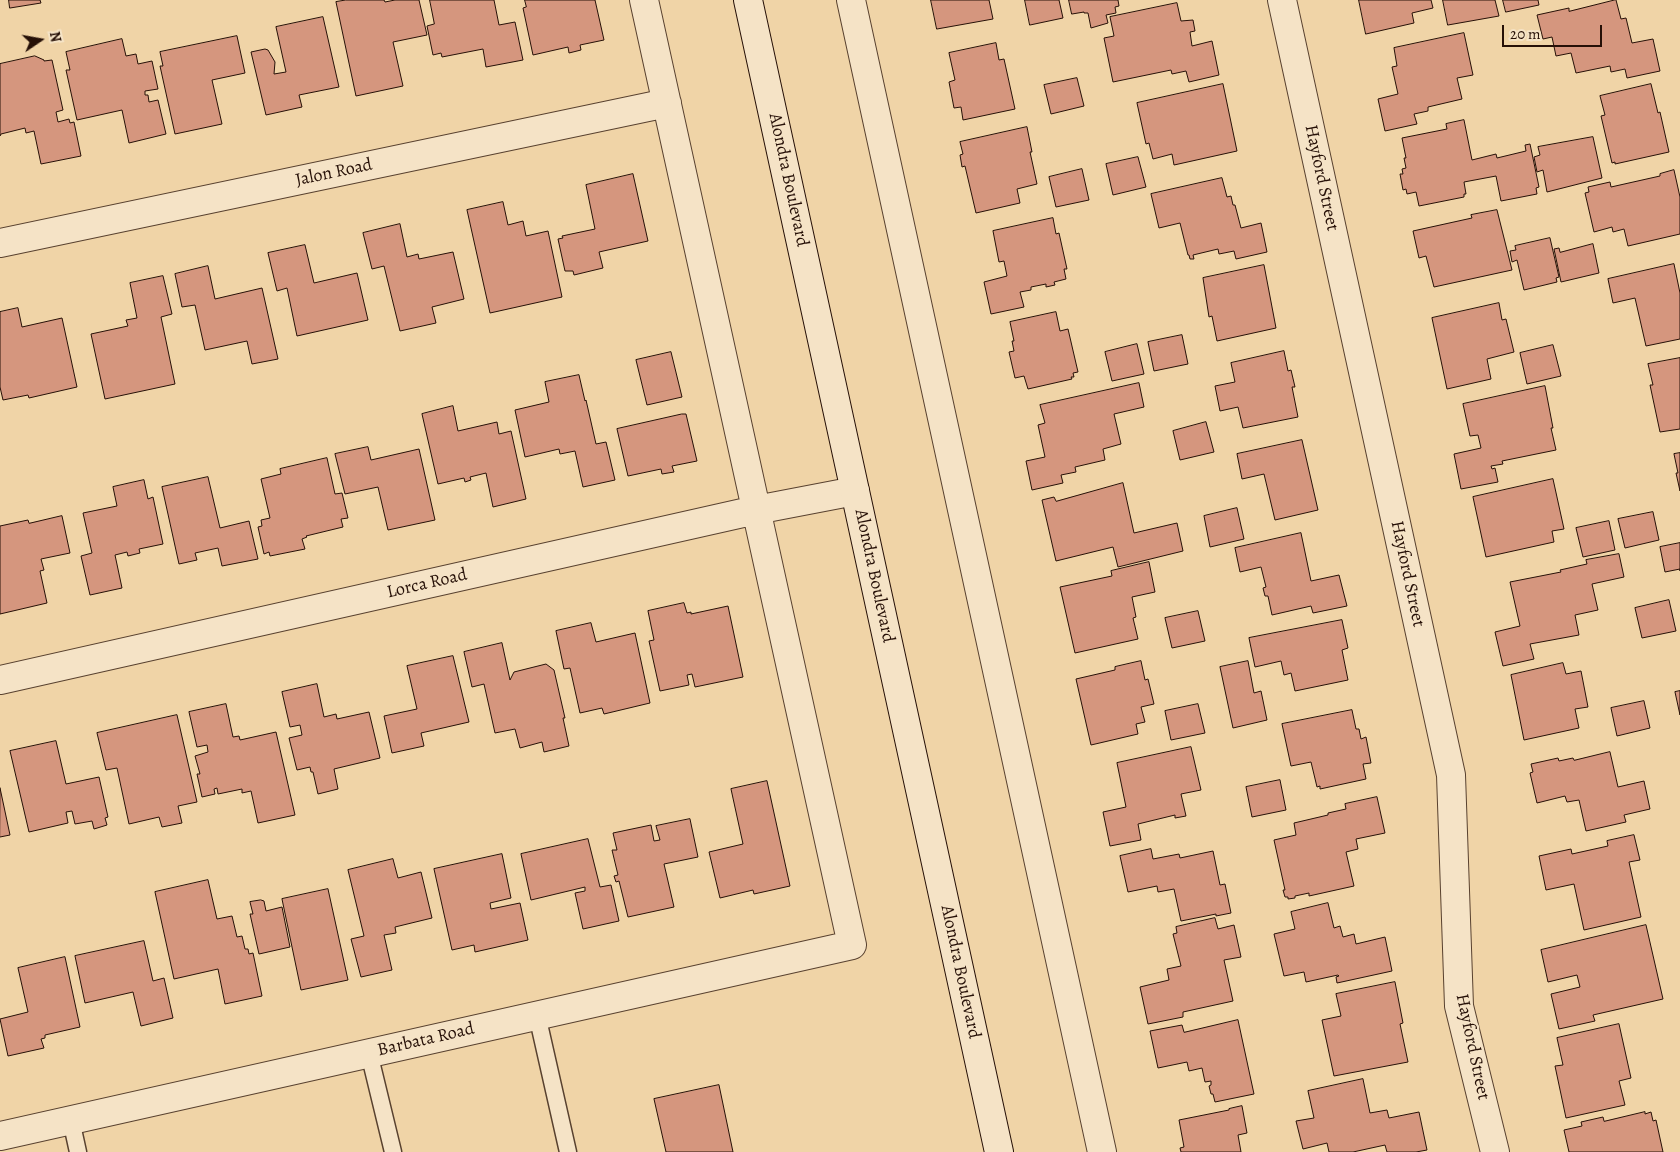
<!DOCTYPE html>
<style>
body{margin:0}
#map{position:relative;width:1680px;height:1152px;overflow:hidden;background:#f0d4a7;font-family:Alegreya,serif}
canvas{display:block}
.north{position:absolute;left:15px;top:15px;width:50px;height:50px;-webkit-text-stroke:4px #f5e3c6;paint-order:stroke;rotate:78deg;font-size:14px;font-weight:700;line-height:20px;text-align:center;color:#261007}
.north::after{content:'';display:block;margin:auto;width:18px;height:22px;background:#261007;clip-path:polygon(50% 0,100% 100%,50% 72%,0 100%)}
.scale{position:absolute;left:1502px;top:25px;width:100px;height:22px;box-sizing:border-box;border:2px solid #261007;border-top:0;padding-left:6px;font-size:15px;line-height:18px;white-space:nowrap;color:#261007;-webkit-text-stroke:4px #f5e3c6;paint-order:stroke}
</style>
<div id="map">
<canvas width="1680" height="1152"></canvas>
<div class="north">N</div>
<div class="scale">20 m</div>
</div>
<script>
const ctx = document.querySelector('canvas').getContext('2d');
ctx.lineJoin = 'round';
function fill(path, color) { ctx.fillStyle = color; ctx.fill(path, 'evenodd'); }
function trace(path, color, width, dash) { ctx.strokeStyle = color; ctx.lineWidth = width; ctx.lineCap = dash ? 'butt' : 'round'; ctx.setLineDash(dash || []); ctx.stroke(path); }
function drawText(font, color, halo, rows, align = 'center') {
  ctx.font = font + ' Alegreya,serif'; ctx.lineWidth = 4.5; ctx.setLineDash([]); ctx.textBaseline = 'middle'; ctx.strokeStyle = halo; ctx.fillStyle = color; for (const [text, x, y, turn = 0] of rows) {
    ctx.save(); ctx.translate(x, y); ctx.rotate((+turn || 0) * Math.PI / 180); ctx.textAlign = isNaN(turn) ? turn : align; if (halo) ctx.strokeText(text, 0, 0); ctx.fillText(text, 0, 0); ctx.restore();
  }
}
const building = new Path2D(`
 M9,0H40L41,3L10,8Z
 M346,0H384L385,2L395,0H419L427,35L393,42L403,86L356,96L336,2Z
 M430,0H494L499,25L515,22L523,60L486,67L483,49L442,57L441,53L433,55L427,26L434,24Z
 M525,0H595L604,40L580,45L581,50L569,53L568,47L533,55L523,8L526,7Z
 M931,0H989L993,19L937,29Z
 M1025,0H1059L1063,18L1030,25Z
 M1069,0H1118L1119,6L1115,7L1116,13L1106,15L1108,23L1091,28L1088,13H1084V12L1072,14Z
 M1359,0H1431L1433,8L1412,13L1414,23L1366,34Z
 M1443,0H1495L1499,16L1448,25Z
 M1503,0H1538L1539,5L1506,12Z
 M1616,0L1621,19L1626,18L1632,43L1653,39L1660,71L1627,78L1625,69L1611,72L1610,66L1576,73L1571,53L1556,56L1552,37L1543,39L1537,15L1569,8V11Z
 M1177,3L1181,21L1193,20L1195,31L1190,32L1192,46L1212,41L1219,75L1189,82L1186,71L1172,74L1171,70L1113,82L1104,38L1114,36L1110,17Z
 M323,17L339,87L299,95L302,107L266,115L251,52L265,49L268,50L275,62L274,74L286,72L276,27Z
 M1464,33L1473,75L1457,78L1462,99L1428,107V111L1414,114L1417,124L1385,131L1378,99L1398,94L1392,67L1397,66L1394,48Z
 M237,36L245,73L212,80L222,124L175,134L160,66H163L160,52Z
 M122,39L126,56L136,54L138,64L152,61L158,89L145,91V95H148L149,102L158,100L166,134L129,143L122,110L77,120L66,70H70L66,52Z
 M996,43L999,60L1004,59L1015,109L963,120L961,107L954,108L949,82L955,80L949,53Z
 M35,56L44,60V61L52,60L63,110L56,112L58,122L69,119L70,123L74,122L81,156L41,164L34,131L26,133L25,128L1,134L0,136V64Z
 M1077,78L1084,106L1051,114L1044,85Z
 M1223,84L1237,151L1174,165L1172,154L1153,159L1149,143L1146,144L1137,103Z
 M1651,84L1658,113L1660,112L1669,152L1615,164V162L1612,163L1601,116L1605,115L1600,96Z
 M1464,120L1472,160L1496,154L1497,158L1526,151L1525,145L1530,144L1539,187L1536,188L1537,194L1501,201L1496,176L1464,182L1466,194H1464V197L1419,206L1416,192L1407,194L1406,189L1403,190L1400,174H1403L1402,169L1406,168L1404,158H1406L1402,138L1447,129L1446,124Z
 M1027,127L1032,152H1030L1037,184L1017,189L1020,203L976,213L965,166L962,167L960,155L963,154L960,142Z
 M1593,137L1602,178L1547,192L1543,170L1537,172L1534,157L1540,155L1538,147Z
 M1138,157L1146,187L1113,195L1106,164Z
 M1082,169L1089,200L1056,207L1049,177Z
 M1674,170L1680,197V234L1628,246L1624,229L1613,232L1612,227L1594,232L1585,193L1589,192L1588,187L1610,182L1611,187L1660,176V174Z
 M633,174L648,241L599,252L603,268L574,275L573,271H565L558,239L563,238L562,236L595,229L586,185Z
 M1222,178L1227,197L1231,196L1233,205H1235L1241,228L1261,223L1267,252L1236,259L1234,251L1219,254L1218,249L1193,255L1194,259H1190L1189,255H1188L1180,223L1159,228L1151,194Z
 M503,202L508,225L523,221L526,236L548,231L562,297L490,313L467,210Z
 M1497,210L1512,270L1434,287L1426,256L1419,258L1413,231L1472,218L1471,215Z
 M1053,218L1056,234L1059,233L1067,269H1064L1066,279L1054,282L1055,285L1046,287V284L1031,287V290L1020,292L1024,307L991,314L984,282L1007,276L1004,261L999,262L993,231Z
 M400,224L407,257L418,254L419,259L453,252L464,299L432,307L436,323L400,331L384,266L372,269L363,233Z
 M1550,238L1559,277L1556,278L1557,282L1524,290L1517,260L1512,262L1510,251L1516,250L1515,246Z
 M1593,244L1599,273L1561,282L1554,249L1559,248L1560,252Z
 M305,245L314,283L357,273L368,320L297,336L287,288L277,291L268,253Z
 M1674,264L1680,293V339L1646,346L1635,298L1613,303L1608,279Z
 M1264,265L1276,328L1217,341L1212,316L1209,317L1203,278Z
 M208,266L215,299L262,288L278,359L252,364L247,341L205,350L195,305L182,307L175,274Z
 M163,276L172,314L161,317L175,384L105,399L91,334L128,326L126,320L137,318L130,283Z
 M1499,303L1502,320L1506,319L1514,352L1487,359L1491,379L1447,389L1432,318Z
 M18,308L22,327L62,318L77,387L29,398L28,395L3,400L0,387V312Z
 M1056,312L1060,331L1068,329L1078,372L1073,373L1074,377H1071L1072,379L1028,389L1024,376L1015,378L1009,352L1014,351L1012,341H1014L1010,322Z
 M1182,335L1188,364L1154,371L1148,342Z
 M1137,344L1144,374L1112,381L1105,352Z
 M1553,345L1561,376L1527,384L1520,353Z
 M1284,351L1288,371L1291,370L1295,387H1292L1298,417L1243,428L1238,407L1220,411L1215,386L1235,382L1231,363Z
 M671,352L682,397L647,405L636,360Z
 M1680,358V429L1660,432L1650,385H1653L1648,364Z
 M579,375L585,401L586,400L596,444L606,442L615,480L583,487L575,451L560,454L559,449L525,457L515,410L549,402L545,382Z
 M1139,383L1144,407L1114,414L1121,444L1103,449L1105,460L1075,467L1076,472L1061,475L1063,483L1032,490L1026,461L1045,457L1038,425L1045,423L1040,405Z
 M1545,386L1553,428H1551L1556,450L1502,461L1503,464L1491,466L1492,469L1495,468L1498,482L1461,489L1454,454L1481,448L1478,435L1470,436L1463,404Z
 M453,406L458,431L497,422L499,434L511,431L526,499L493,507L486,473L470,477L471,480L465,482L464,478L438,484L422,414Z
 M682,414H686L697,461L672,466L674,472L662,474L661,469L628,476L617,429Z
 M1206,422L1214,452L1180,460L1173,431Z
 M1302,440L1318,510L1275,520L1264,474L1242,479L1237,454Z
 M368,447L371,460L419,449L435,520L388,530L378,487L345,494L335,454Z
 M1680,453V491L1676,473H1678L1674,454Z
 M327,458L335,494L342,493L348,518L341,519L343,527L306,536L307,537L302,539L305,549L270,556L269,552L264,554L258,527L262,526L261,520L270,518L261,479L281,474L280,469Z
 M208,477L220,528L249,521L258,559L222,566L218,548L195,553L197,560L179,564L162,487Z
 M1553,479L1564,529L1552,531L1554,542L1486,557L1473,497Z
 M144,480L148,499L153,497L163,544L139,549L140,553L128,556L127,552L115,555L122,588L90,595L81,556L92,553L83,513L117,506L113,487Z
 M1123,483L1134,533L1177,523L1183,551L1118,567L1113,547L1056,561L1042,500L1054,497L1056,501Z
 M1237,508L1244,539L1210,547L1204,516Z
 M1653,512L1659,540L1625,548L1618,519Z
 M62,516L70,553L41,559L44,570L40,571L47,603L0,614V526L28,520L29,523Z
 M1609,521L1615,550L1583,557L1576,528Z
 M1301,533L1311,581L1339,575L1347,606L1313,613L1311,606L1272,615L1268,596H1265L1263,588L1266,587L1261,567L1240,572L1235,548Z
 M1680,543V571V569L1665,572L1660,547Z
 M1619,554L1624,577L1592,584L1598,610L1575,615L1579,635L1530,644L1534,659L1503,666L1495,632L1520,626L1510,582L1561,572L1560,570L1587,564L1586,560Z
 M1149,562L1155,592L1132,597L1136,617L1133,618L1138,639L1075,653L1060,587L1112,576L1111,571Z
 M1669,600L1676,631L1642,638L1635,608Z
 M684,603L687,613L691,612V614L728,606L743,677L695,687L692,674L687,675L689,685L660,691L649,641L654,640L648,611Z
 M1198,611L1205,641L1172,648L1165,618Z
 M1342,620L1348,648L1342,650L1348,680L1295,691L1291,673L1284,675L1281,661L1255,667L1249,638Z
 M591,623L596,642L635,633L650,703L604,714L602,708L580,713L570,668L564,669L556,631Z
 M502,643L510,680L514,672L546,664L554,670L565,718H563L569,746L544,752L542,742L520,748L515,729L495,733L484,684L472,687L464,652Z
 M453,656L469,722L421,733L424,746L392,753L384,716L417,709L407,666Z
 M1141,661L1145,680L1148,679L1154,704L1141,707L1145,722L1136,724L1138,734L1091,745L1076,679L1115,670V667Z
 M1248,661L1254,693L1261,691L1267,720L1233,728L1220,667Z
 M1563,663L1566,674L1581,671L1588,707L1575,709L1579,728L1524,740L1511,675Z
 M317,684L324,717L336,714L337,719L369,712L380,758L334,769L338,789L318,794L313,772H311L310,767L297,770L289,738L302,735L300,725L290,727L282,692Z
 M1680,691V715L1675,692Z
 M1644,701L1650,728L1617,736L1611,708Z
 M226,704L233,737L239,736L240,740L276,732L295,815L258,823L251,791L242,793V789L218,794L217,788L214,789L215,794L202,797L197,774H200L195,756L208,752L207,745L197,747L189,712Z
 M1198,704L1205,733L1171,740L1165,711Z
 M1352,710L1356,729H1359L1361,739L1366,737L1371,763L1363,764L1366,779L1320,789V786L1317,787L1311,762L1291,766L1282,724Z
 M177,715L197,802L178,806L182,823L162,827L159,817L129,824L117,768L106,770L97,733Z
 M56,741L66,784L99,777L108,817L105,818L107,825L94,829L92,821L75,824L72,811L66,812L68,823L29,832L10,751Z
 M1191,747L1201,790L1181,794L1186,816L1175,818V815L1138,824L1141,840L1110,846L1103,812L1126,807L1117,763Z
 M1610,752L1618,787L1644,781L1650,809L1624,815L1626,822L1586,831L1579,800L1567,802L1565,796L1537,803L1530,773L1533,772L1531,764L1558,758L1559,761L1573,758L1574,760Z
 M1280,780L1286,810L1252,817L1246,787Z
 M767,781L790,886L754,894L753,890L720,898L709,852L743,844L731,789Z
 M0,788L10,835L0,837Z
 M1377,797L1385,833L1356,839L1358,849L1346,852L1354,886L1309,896V893L1295,896V898L1288,899V897H1285L1283,890H1285L1274,840L1296,835L1294,823L1328,815V813L1346,809L1345,804Z
 M690,819L698,857L664,864L674,907L628,917L619,881L616,882L614,876L618,875L612,850H617L613,833L651,825L654,841L660,840L656,826Z
 M1634,835L1640,860L1629,862L1641,917L1584,930L1574,884L1546,890L1539,856L1571,849L1572,854L1608,846L1607,841Z
 M588,839L600,887L611,885L619,921L583,929L575,893L585,891V887L531,900L521,854Z
 M1151,849L1153,859L1179,854L1180,858L1213,851L1220,885L1225,884L1231,913L1216,916V914L1181,921L1174,889L1158,892L1157,886L1128,892L1120,856Z
 M502,854L511,898L490,903L491,909L520,903L528,940L475,952L474,945L452,950L434,869Z
 M393,859L398,878L421,872L432,918L395,927L396,933L384,935L392,970L361,977L351,939L364,936L348,870Z
 M208,880L217,919L232,916L237,937L242,936L245,949H248L249,954L253,953L262,996L225,1004L218,969L174,979L155,892Z
 M328,889L348,980L301,990L282,899Z
 M261,900L264,901L266,911L282,907L290,947L259,954L250,914H253L250,902Z
 M1328,903L1334,928L1340,926L1343,937L1354,934L1356,944L1385,937L1392,971L1337,983L1336,977L1339,976L1338,975L1306,982L1304,972L1284,976L1274,934L1295,929L1291,912Z
 M1215,918L1218,929L1234,925L1241,957L1224,960L1233,1001L1183,1012V1017L1148,1024L1140,987L1169,980L1167,969L1181,966L1173,934L1177,933L1176,927Z
 M1646,925L1663,999L1593,1015L1595,1021L1559,1029L1551,994L1580,987L1577,975L1548,982L1541,950Z
 M144,941L153,981L164,978L173,1018L141,1026L133,992L85,1003L75,956Z
 M65,957L80,1027L45,1035V1038L41,1039L44,1048L8,1056L0,1019L28,1012L18,968Z
 M1395,982L1403,1023L1400,1024L1408,1062L1334,1076L1322,1020L1341,1016L1336,994Z
 M1238,1020L1254,1094L1215,1102L1213,1094H1211L1209,1086L1211,1085V1081L1205,1082L1202,1068L1189,1071L1187,1062L1158,1068L1150,1031L1182,1025L1184,1032Z
 M1619,1024L1631,1078L1619,1081L1625,1105L1566,1118L1555,1066L1563,1065L1557,1038Z
 M1363,1079L1370,1113L1387,1110L1389,1118L1419,1112L1427,1150L1416,1152H1387L1385,1145L1353,1152H1329L1327,1143L1303,1149L1296,1121L1314,1118L1308,1091Z
 M719,1085L733,1152H666L654,1099Z
 M1242,1106L1247,1133L1238,1135L1241,1152H1181L1180,1148L1184,1147L1179,1120L1229,1110V1109Z
 M1645,1112V1114L1651,1112L1653,1121L1656,1120L1663,1152H1569L1564,1130L1582,1126L1581,1122L1603,1117L1604,1121Z`);
fill(building, '#d5967e');
trace(building, '#261007', 1);
const service = new Path2D(`
 M537,1015L568,1152
 M369,1053L393,1152
 M71,1120L78,1152`);
const minor = new Path2D(`
 M851,0L1102,1152
 M1282,0L1451,775L1459,1006L1495,1152
 M0,243L667,103
 M0,680L756,510L855,491
 M0,1136L852,945L644,0`);
const secondary = new Path2D(`
 M748,0L999,1152`);
trace(service, '#58412f', 19);
trace(minor, '#58412f', 30);
trace(secondary, '#261007', 30);
trace(service, '#f5e3c6', 16);
trace(minor, '#f5e3c6', 28);
trace(secondary, '#f5e3c6', 28);
drawText('18px', '#261007', '#f5e3c6', [
 ["Jalon Road",334,173,-12],
 ["Hayford Street",1321,178,78],
 ["Alondra Boulevard",788,180,78],
 ["Hayford Street",1407,574,78],
 ["Alondra Boulevard",874,576,78],
 ["Lorca Road",427,584,-13],
 ["Alondra Boulevard",960,972,78],
 ["Barbata Road",426,1040,-13],
 ["Hayford Street",1472,1047,78]
]);
</script>
